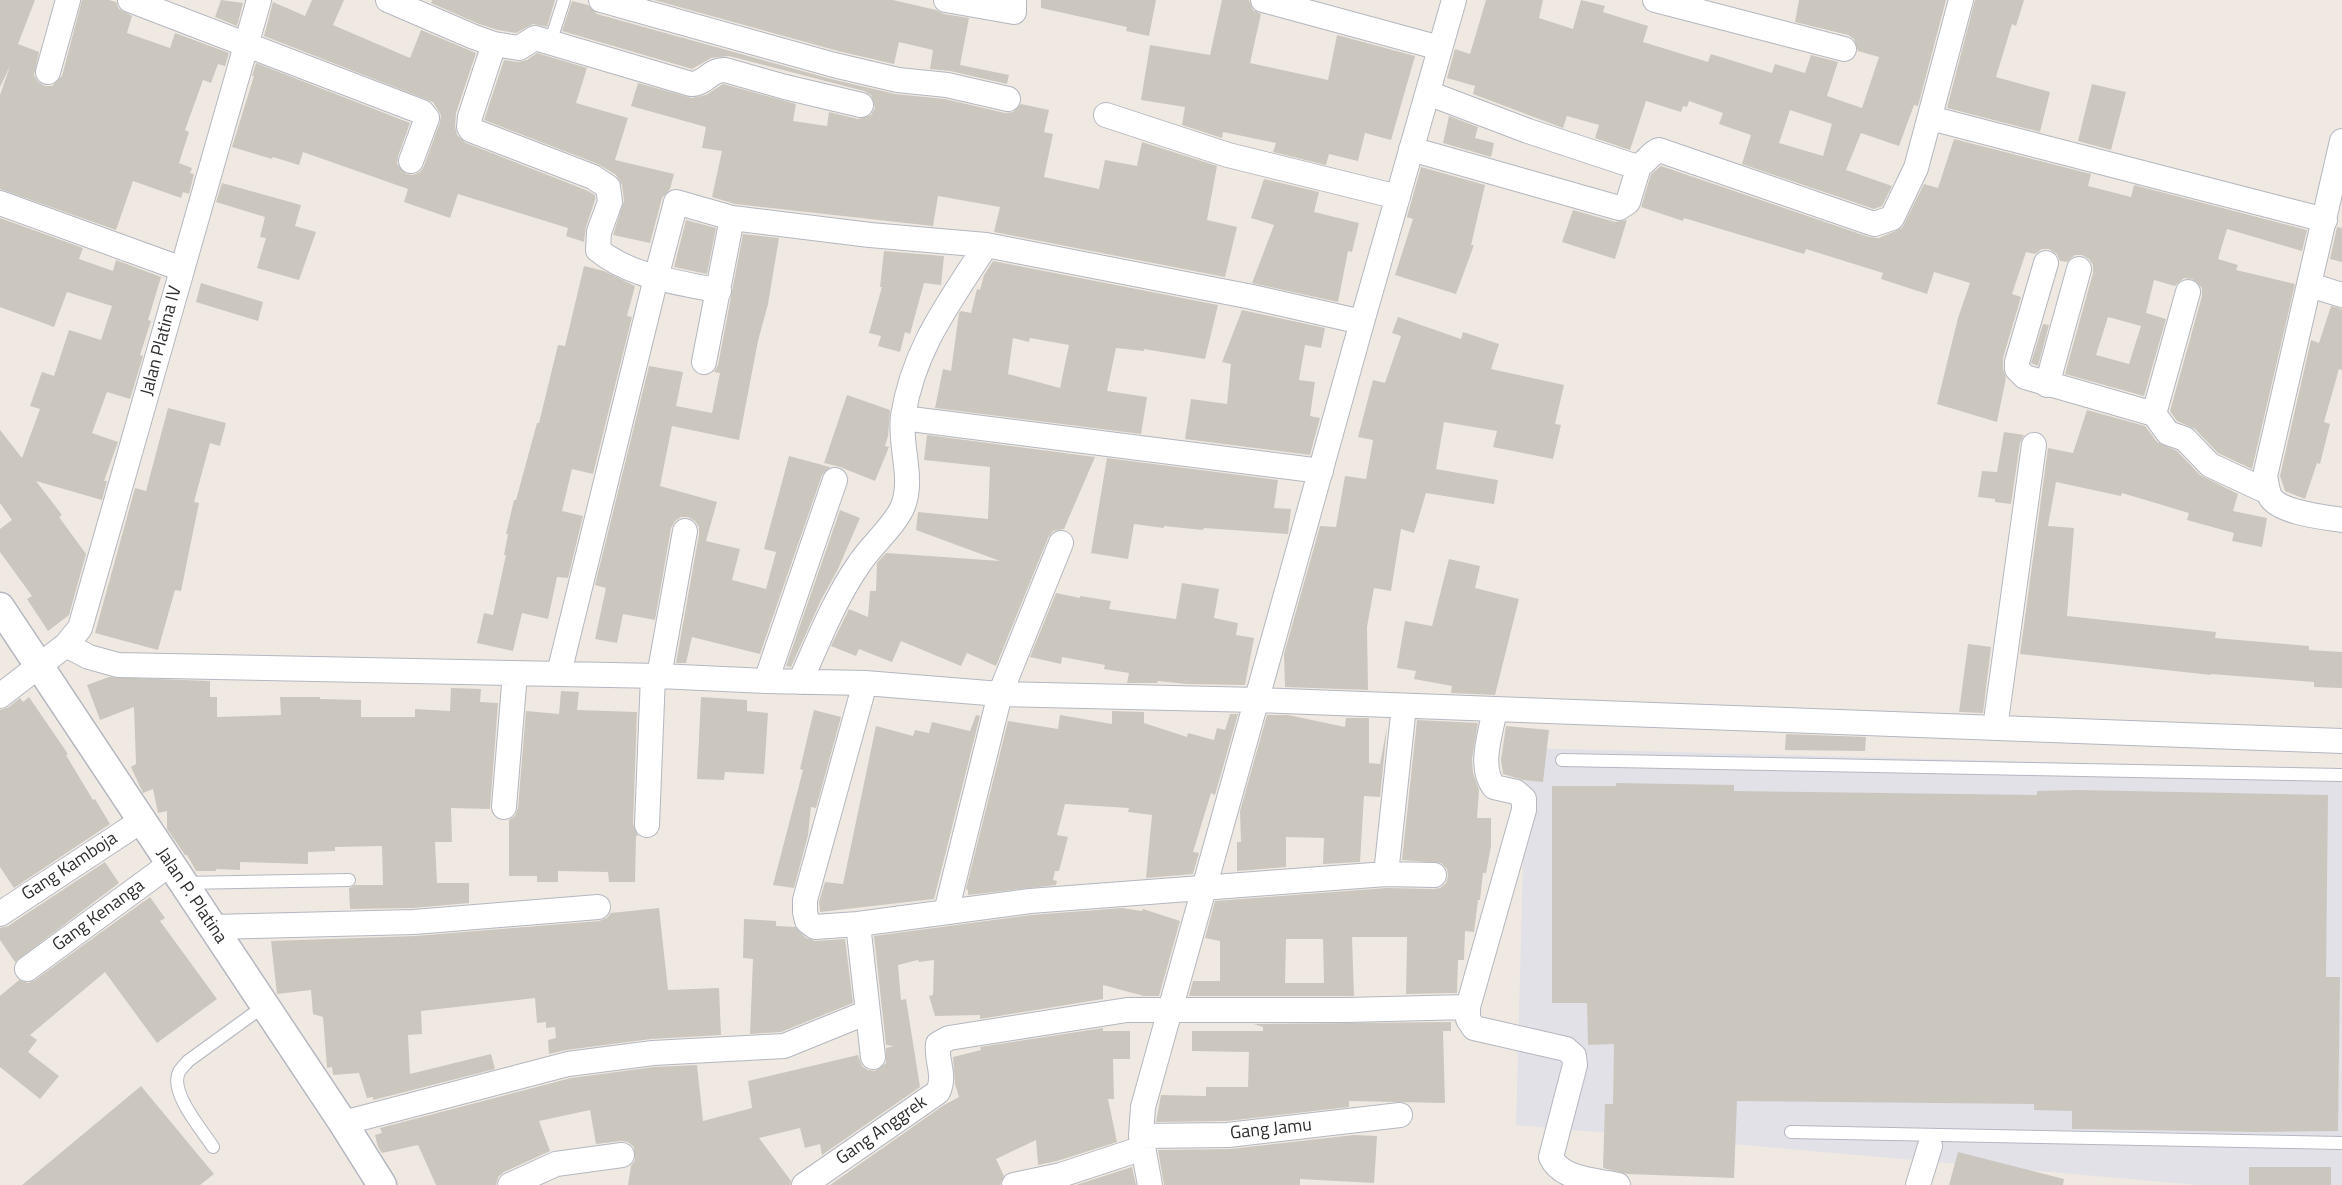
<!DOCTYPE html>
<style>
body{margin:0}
canvas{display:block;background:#efe9e1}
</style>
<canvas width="2342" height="1185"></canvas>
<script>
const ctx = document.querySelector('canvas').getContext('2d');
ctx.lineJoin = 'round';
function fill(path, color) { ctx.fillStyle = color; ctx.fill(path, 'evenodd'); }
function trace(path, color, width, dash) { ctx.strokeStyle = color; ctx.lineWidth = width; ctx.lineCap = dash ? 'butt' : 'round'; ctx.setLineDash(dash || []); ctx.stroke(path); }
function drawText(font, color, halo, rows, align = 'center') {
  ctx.font = font + ' "Titillium Web",sans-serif'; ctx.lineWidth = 6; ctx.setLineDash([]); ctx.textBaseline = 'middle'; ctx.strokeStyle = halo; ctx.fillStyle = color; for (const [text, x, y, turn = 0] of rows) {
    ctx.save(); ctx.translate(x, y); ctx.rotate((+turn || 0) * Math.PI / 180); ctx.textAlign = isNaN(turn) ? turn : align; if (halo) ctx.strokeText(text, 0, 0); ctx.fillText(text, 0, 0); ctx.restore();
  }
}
fill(new Path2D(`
 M1526,748L2342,770V1185H2198L1516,1125Z`), '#e3e1e8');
fill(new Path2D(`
 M0,0H35L18,44L39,52L34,75L38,82L45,86H52L62,76L82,0H109L116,2L119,9L132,16L127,33L170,48L175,33L229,53L225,66L218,64L211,83L203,80L185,130L189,132L179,163L192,168L190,173L194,174L189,194L183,192L181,198L133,181L116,230L0,189V95L10,66L0,87Z
 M221,0L243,3L237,26L215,17Z
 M312,0H344L333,25L410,58L421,30L476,53L456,113L455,126L457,135L466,143L586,190L595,195V200L586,227L584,242L566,236L568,228L458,194L450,218L404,202L408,189L303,152L299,165L273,157L272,159L232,147L254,76H252L256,63L410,123L398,156L397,164L406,174L413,175L420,172L424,166L440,122L441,115L433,102L264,36L273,2L305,16Z
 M432,0H555L547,27L533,24L516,33L498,30L479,24L431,3Z
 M654,0H893L936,10L944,14L969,18L960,65L1009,75L1007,84L950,71L930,69L933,50L899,42L894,64L838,51Z
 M1041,0H1156L1149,36L1126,31L1127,27L1041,8Z
 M1222,0H1249L1253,10L1261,14L1250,63L1328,80L1337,35L1415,56L1391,140L1365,133L1358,161L1329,154L1326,165L1273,152L1276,143L1223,132L1222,138L1182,125L1185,107L1141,100L1150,45L1210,55Z
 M1486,0H1543L1539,18L1573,29L1581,0L1605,6L1603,12L1648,26L1643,42L1708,62L1711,54L1772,73L1775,64L1805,73L1811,55L1838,62L1827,96L1862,108L1879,57L1858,51L1854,39L1848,35L1795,22L1799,0H1946L1918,106L1914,105L1899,146L1861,133L1846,170L1892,186L1882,206L1874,209L1742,164L1751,135L1719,124L1723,113L1689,101L1687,107L1683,106L1681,112L1646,101L1630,150L1595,138L1599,125L1567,116L1563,128L1473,94L1475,86L1447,78L1455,49L1470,54ZM1790,110L1832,124L1823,156L1779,143Z
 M1975,0H2024L2016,26L2012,24L1996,77L2050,92L2040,132L1947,108Z
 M572,1L588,5L597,14L831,79L895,94L945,99L1005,113L1013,112L1021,104L1049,110L1044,132L1053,134L1044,177L1099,189L1105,160L1137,166L1142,142L1217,166L1207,220L1237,227L1225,277L994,232L1000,207L938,196L933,226L735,204L712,197L722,151L702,148L706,127L631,106L638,83L692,98L706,95L723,84L796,104L793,121L827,126L829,112L858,119L871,115L875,108L871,95L864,91L729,56L711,58L692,69L562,31Z
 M537,53L587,68L576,103L628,118L615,160L674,174L670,189L662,198L650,243L613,235L624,201L622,185L616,175L598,164L484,120L504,60L518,62L527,60Z
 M2092,84L2126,92L2111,150L2078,141Z
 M1449,116L1478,127L1475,138L1494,143L1491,157L1443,143Z
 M1954,139L2091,174L2088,186L2131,197L2134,185L2307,230L2302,251L2227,229L2218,259L2238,265L2236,270L2295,284L2252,469L2218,453L2195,429L2177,421L2170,411L2202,296V288L2192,279L2184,278L2175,286L2154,280L2146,313L2166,319L2144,396L2065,374L2093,273V265L2089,259L2082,255H2075L2067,262L2060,261L2057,254L2049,249H2042L2035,254L2026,252L2012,294L2021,297L2003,358V369L2006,378L1997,422L1937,404L1958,318L1970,283L1934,272L1927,294L1881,279L1883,273L1806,249L1804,254L1684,218L1683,221L1641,207L1651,174L1661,166L1869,237L1879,238L1902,228L1924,184L1938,188ZM2108,317L2141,326L2129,364L2096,355Z
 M1421,167L1485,185L1471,245H1474L1456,294L1395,275L1413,219L1407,217Z
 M1264,179L1319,192L1314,212L1359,223L1352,252L1348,251L1338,302L1252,283L1274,225L1251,218Z
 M222,183L301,205L295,226L316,232L299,280L257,268L266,238L260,237L265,217L216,202Z
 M1573,210L1615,222L1627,220L1615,259L1562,242Z
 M0,218L83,248L79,259L113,271L116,260L161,277L148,320L151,321L140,355L143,356L130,399L107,392L92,433L118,442L104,481H107L102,500L36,481L62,515L59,517L86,554L69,615L48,631L27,599L32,596L0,552V529L12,520L0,503V430L22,458L40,409L30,406L42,372L54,376L69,330L101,340L112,306L67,292L54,327L0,307Z
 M686,220L716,228L707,274L674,267Z
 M2337,227L2342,228V262L2330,259Z
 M743,234L779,238L768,304L758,341L739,440L672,426L660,486L717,502L706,541L740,549L732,580L766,589L776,552L764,549L789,456L830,467L822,475L760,654L692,637L686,663H676L699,534V527L695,521L688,517H681L675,521L671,528L655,620L623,614L617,643L595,639L606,588L595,585L649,366L683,372L676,406L712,413L720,373L714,372L718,365Z
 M884,251L944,256L941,285L924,283L910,334L905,332L900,352L878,346L881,336L869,333L882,287H880Z
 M993,261L1218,305L1205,359L1144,349V351L1116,348L1107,391L1147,397L1141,434L935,408L943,369L951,371L959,313L961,311L971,313L977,289L980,290L984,275ZM1013,338L1029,342L1030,338L1069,345L1060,388L1008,374Z
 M584,266L604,271L635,286L627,316L632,317L593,474L572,469L562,511L583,516L568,578L557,577L548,619L522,613L513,651L477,643L484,613L493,615L506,555H504L508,534H506L514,500H516L537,423H539L558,345L565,346Z
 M201,283L263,302L258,321L196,302Z
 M2331,306L2342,309V370L2339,369L2324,422L2330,424L2320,464L2317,463L2305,499L2285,491L2280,476L2311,340L2319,343Z
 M1242,310L1325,328L1321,348L1305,345L1299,380L1315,382L1310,416L1320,418L1310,455L1185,439L1191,399L1227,404L1231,364L1222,362Z
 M1398,317L1461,339L1463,332L1499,344L1491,369L1564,385L1555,424L1561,425L1553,459L1493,447L1497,431L1444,422L1436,469L1498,480L1494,504L1426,493L1414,533L1401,529L1391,591L1374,588L1367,627L1368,690L1285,687L1284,654L1320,526L1336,527L1345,476L1366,479L1373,440L1358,437L1373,380L1385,383L1401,336L1392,333Z
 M2043,324L2049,325L2038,366L2031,363Z
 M847,395L890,410L888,436L885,446L889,447L875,481L840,467L824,463Z
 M168,408L226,423L220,446L210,443L194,502L199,503L181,591L175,590L158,650L95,633L135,488L146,491Z
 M2087,410L2145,426L2157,442L2177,451L2200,475L2238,494L2233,511L2267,518L2262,547L2232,541L2234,533L2187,520L2189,513L2122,493L2121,496L2056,482L2048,526L2074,528L2067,616L2216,632L2215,638L2309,646V650L2342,652V688L2314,687V682L2211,674V675L2020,654L2048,448L2073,453Z
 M2004,432L2024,435L2020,443L2011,504L1995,502V499L1978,497L1982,471L1997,472Z
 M927,435L1095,457L1064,529L1053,531L1048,538L996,666L967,653L961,666L901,641L892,662L859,649L856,656L831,646L849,609L868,617L870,591H876L877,563L886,553L1000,561L916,530L918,512L988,519L990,467L924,460Z
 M1107,458L1278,480L1274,508L1291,509L1288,534L1204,528L1203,530L1164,526V528L1134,524L1128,559L1091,553Z
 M840,510L860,518L838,569L821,600L791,667L786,666Z
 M1449,559L1480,566L1475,588L1519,599L1495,695L1451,693L1452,686L1414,679L1416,671L1397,668L1405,621L1432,626Z
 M1182,583L1219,589L1214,618L1238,623L1236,635L1254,638L1245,685L1187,684L1158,681L1157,683H1127L1129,673L1104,669L1105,665L1062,657L1061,664L1030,657L1056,593L1080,598V596L1111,601L1109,609L1176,619Z
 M1968,644L1991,647L1983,713L1959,712Z
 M109,677L210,681V697H217V717L281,715L280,697H320V699L361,700V717H415V709L450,711L451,688L481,689L480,702L498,703L490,809L451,808L452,842H435L437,883H469V903L413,908L350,909L349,888L355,885H383L382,846L335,847V851L308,852V864L240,862V870L216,869V871H196L187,855H185L167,829V811L158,813L153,789L143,793L131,767L136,764L134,707L100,720L87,685Z
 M561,691L579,692L577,710L637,712L633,824L638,836H636L635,882H609L608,872L558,871V882H537V876H509V820L515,816L518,808L526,711L559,714Z
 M29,697L68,754L66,755L93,800L95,799L110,824L14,888L0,867V710L9,707L20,698L23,702Z
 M701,697L747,700V711L768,713L764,774L725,772L724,780L697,779Z
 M814,710L841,717L816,808L811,807L808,835L794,888L773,885L803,770L800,769Z
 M1112,711L1144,712V723L1187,737L1188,733L1214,740L1217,728L1225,730L1230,714H1238L1215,795L1211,793L1193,852L1199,853L1193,874L1146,878L1152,815L1128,812L1129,808L1065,804L1057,835L1068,837L1059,871H1055L1053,880L1057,881L1056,885L968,895V890L966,889L1008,721L1058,729L1060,715L1112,724Z
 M976,715L980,716L934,899L820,912L819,902L825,882L843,884L876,726L913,736L915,730L929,733L932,722L970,731Z
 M1267,715H1288L1345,727L1346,718H1369V763L1380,764L1387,727L1380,797L1364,796L1360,862L1323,864L1324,838L1286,837V867L1237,871V842H1241L1240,811Z
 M1417,720L1478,723L1472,759L1473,773L1479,790L1477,818H1491V846L1486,873H1483L1480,900H1478L1474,932L1465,931L1464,960H1458L1457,993L1406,994L1407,937H1352L1354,996H1189L1193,981H1220V941L1205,938L1215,901L1386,888L1434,889L1440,888L1446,883L1448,876L1447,869L1441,863L1402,860ZM1286,939H1323L1324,983H1285Z
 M1506,726L1549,730L1543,782L1523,780L1503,774L1501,760Z
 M1786,734L1866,737L1865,751L1785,750Z
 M1616,783L1734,785V791L2037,795V791L2078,790L2328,795L2326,977H2340L2338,1131L2258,1132L2072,1129V1111L2034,1110V1104L1737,1101L1734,1178L1627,1174L1603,1168L1605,1104H1613L1614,1044L1588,1045L1587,1003H1552V786H1616Z
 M105,862L119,883L15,962L0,940V928L8,926Z
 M150,897L165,918L160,921L217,999L157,1043L105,972L30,1035L37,1040L28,1052L59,1076L40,1099L0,1067V996L19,980L28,983L35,980Z
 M659,908L668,990L719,988L721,1035L651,1039L566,1050L549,1054L548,1040L556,1038L555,1027L546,1028V1022L537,1023L535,998L421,1011L422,1034L408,1035L410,1074L491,1054L495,1069L373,1100V1097L367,1098L359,1073L333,1075L332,1067L327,1068L323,1017L313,1014L311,990L277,994L271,941L415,936L599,921L607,918L611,913Z
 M1122,908L1142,911L1143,909L1180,921L1159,996H1144L1103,985V999L980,1019V1015L935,1016L929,996L933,995L934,960L919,962L918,960L898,965L901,1000L906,999L920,1087L822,1155L820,1144L805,1148L800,1128L759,1138L791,1181L790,1185H628L631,1166L635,1160L634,1147L628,1142L621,1141L596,1144L590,1110L539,1121L550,1151L504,1172L498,1177L496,1185H436L418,1145L382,1153L378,1147L375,1135L382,1133L380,1128L571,1078L654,1067L697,1065L703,1121L752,1108L748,1081L858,1055L862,1066L868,1070L875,1071L886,1063V1048L894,1046L886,1045L874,936L1031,915Z
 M744,919L776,921V926L795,927L806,938L815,941L845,939L853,1003L781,1032L750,1034L753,959L743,958Z
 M1451,1022V1031H1443L1445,1103L1349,1101V1107L1227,1121L1156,1122L1161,1095L1206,1096V1087H1248L1249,1052L1192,1051V1031H1263V1027L1254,1024Z
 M1103,1028V1031H1130V1059H1113L1114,1099H1108L1117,1142L1057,1161L1038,1165L1036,1140L996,1159L1004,1176L1000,1185H830L944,1105L959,1097L955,1084L953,1057L981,1050L980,1047Z
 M141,1086L214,1174L200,1185H22Z
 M1354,1135L1377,1136L1374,1183L1300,1179V1185H1164L1158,1150L1230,1149Z
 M1958,1152L2064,1179L2063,1185H1949Z
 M1132,1167L1136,1185H1076Z
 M2249,1167H2331V1185H2249Z`), '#cbc7bf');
const service = new Path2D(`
 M550,43L564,0
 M1562,760L2342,775
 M183,883L349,880
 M1791,1132L2342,1143
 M213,1147C202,1130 169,1092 179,1072C181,1068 186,1064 188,1061L264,1006`);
const minor = new Path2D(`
 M130,0L422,112L427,118L411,161
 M388,0L474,37L494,44L519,48L535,38L691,84C706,84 710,69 725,70L785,87L861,105
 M601,0L834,65L898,80L947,85L1008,99
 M946,0L1014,12V0
 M1263,0L1440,48
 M1655,0L1844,49
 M494,44L470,117L469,127L471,130L593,177L608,187L610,202L599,232L598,250C631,277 678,282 719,291
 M48,72L68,0
 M1428,93L1528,131L1634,166C1646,166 1649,153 1659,150L1874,224L1892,218L1916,168L1961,0
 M1106,115L1228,155L1398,197
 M1930,118L2325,220
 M2342,141L2265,476C2267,484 2267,492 2271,498C2282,513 2324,517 2342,520
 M1411,149L1619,208L1628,202L1639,166
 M0,203L182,269
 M2046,263L2017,362V369L2025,377L2154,414L2168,433L2185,439L2210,465L2268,492
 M2310,285L2342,295
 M704,362L732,218
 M2047,385L2079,269
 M2154,414L2188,292
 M903,418L1321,471
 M66,645L89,657L118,665L659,676L766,681L865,683L1000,694L1257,700L2342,741
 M559,673L656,278L676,202L732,218L870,235L986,245L1252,297L1362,322
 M659,676L685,531
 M766,681L835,480
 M800,682C818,642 834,600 859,564C870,547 896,524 903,506C914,478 899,445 903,416C914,347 950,302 986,245
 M865,683L805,900V912L807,921L815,927L858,924L1030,901L1386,874L1434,875
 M0,696L66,645L80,628L259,0
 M1495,709C1491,733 1478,767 1494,787L1516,792L1524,799V810L1468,1007V1019L1474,1028L1566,1049L1574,1056L1575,1065L1551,1157C1561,1180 1596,1180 1618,1185
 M1995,728L2034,445
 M504,807L515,673
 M647,825L653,676
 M1386,874L1404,706
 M946,912L1000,694L1061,543
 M0,914L141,821
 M858,924L873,1057
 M213,927L414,922L598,907
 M27,969L170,864
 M343,1123L568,1064L653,1053L784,1046L868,1012
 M1141,1136L1228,1135L1400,1115
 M510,1185L556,1164L622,1155
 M804,1185L938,1092C946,1075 936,1062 938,1044L949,1038L1127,1010H1347L1468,1007
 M1014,1185L1061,1175L1143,1148
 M1150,1185L1141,1136L1143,1107L1362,322L1454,0
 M1918,1185L1930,1146`);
const tertiary = new Path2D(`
 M0,607L343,1123L382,1185`);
trace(service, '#b4b7c1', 14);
trace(minor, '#b4b7c1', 26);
trace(tertiary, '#b4b7c1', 31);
trace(service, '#fff', 12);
trace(minor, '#fff', 24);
trace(tertiary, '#fff', 28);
drawText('18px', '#2e2e2e', '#fff', [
 ["Jalan Platina IV",162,341,-75],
 ["Gang Kamboja",70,867,-33],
 ["Jalan P. Platina",191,896,56],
 ["Gang Kenanga",99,916,-36],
 ["Gang Jamu",1271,1130,-6],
 ["Gang Anggrek",882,1131,-35]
]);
</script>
